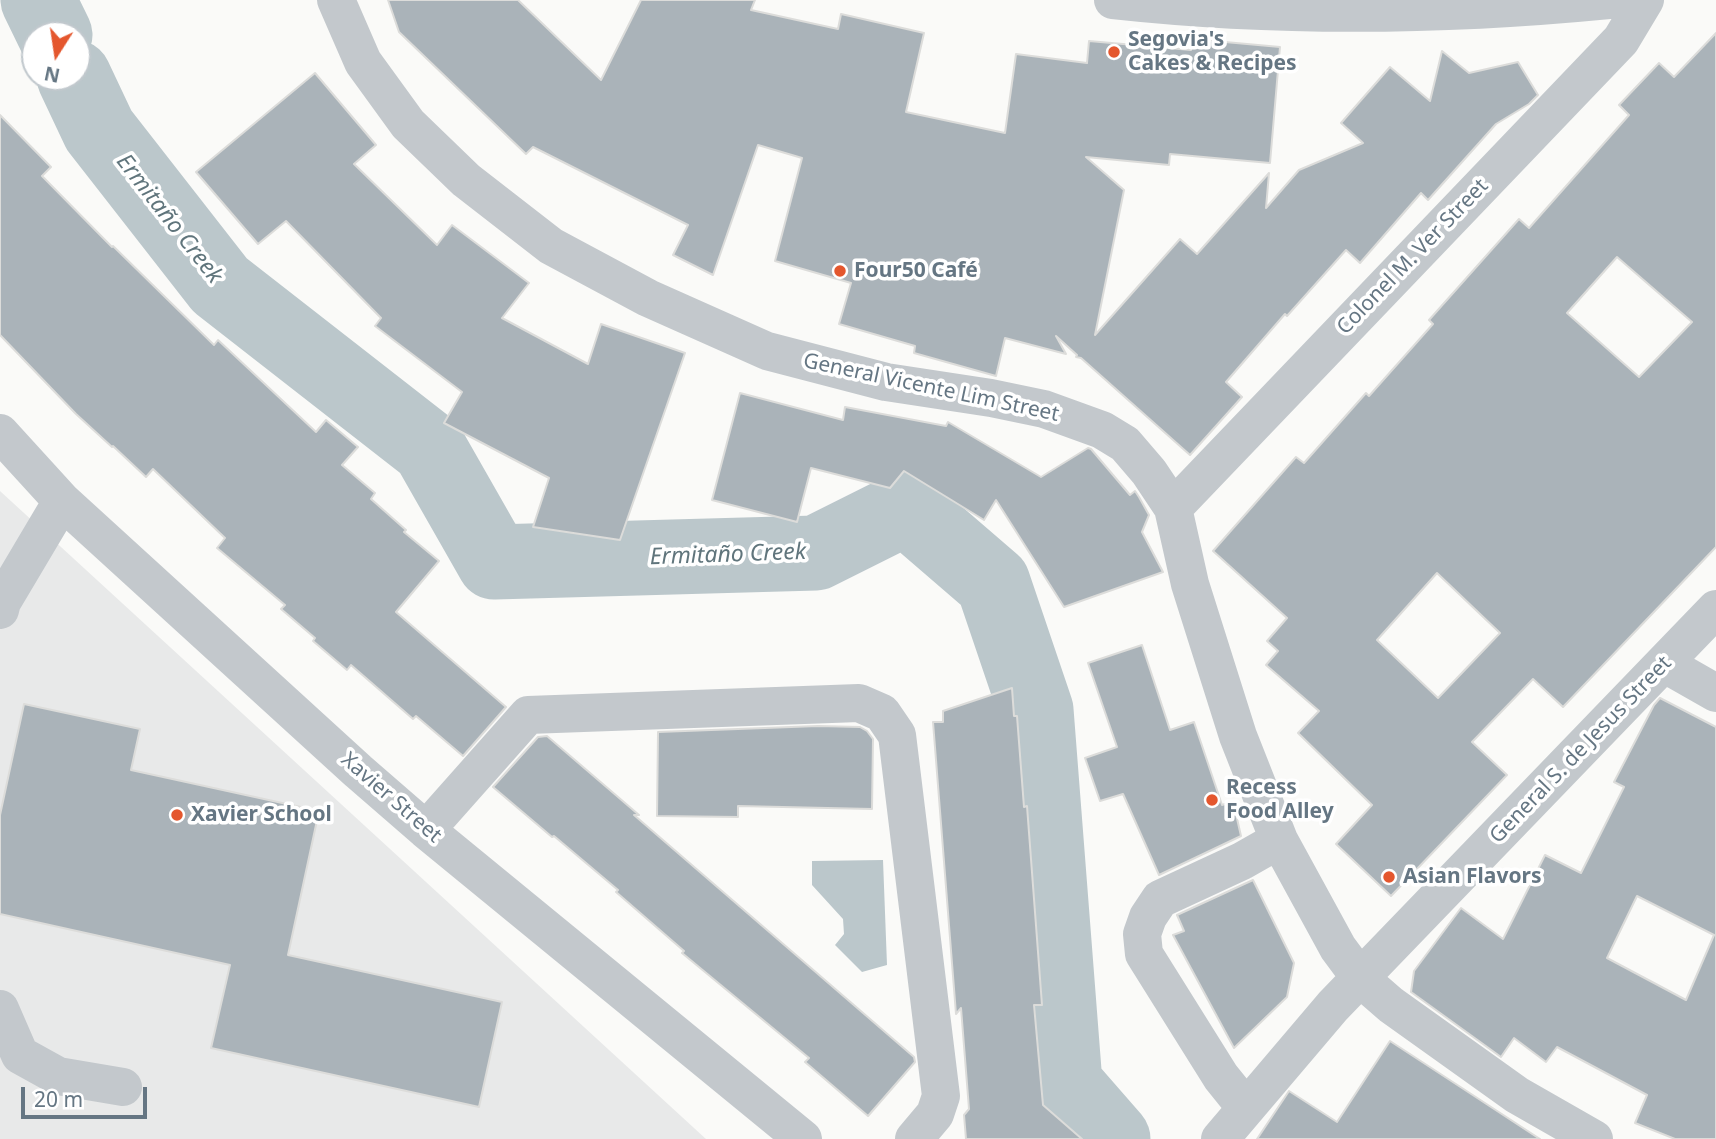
<!DOCTYPE html>
<meta charset="utf-8">
<style>
body{margin:0}
#map{position:relative;width:1716px;height:1139px;overflow:hidden;background:#fafaf8;font-family:"Noto Sans",sans-serif}
canvas{display:block}
.north{position:absolute;left:21px;top:21px;width:70px;height:70px;box-sizing:border-box;background:#fff;border:2px solid #c1c8cd;border-radius:50%;rotate:192deg;font-size:19px;font-weight:700;line-height:28px;text-align:center;color:#657683}
.north::after{content:'';display:block;margin:auto;width:24px;height:32px;background:#e4572e;clip-path:polygon(50% 0,100% 100%,50% 72%,0 100%)}
.scale{position:absolute;left:21px;top:1087px;width:126px;height:32px;box-sizing:border-box;border:4px solid #657683;border-top:0;padding-left:9px;font-size:21px;line-height:24px;white-space:nowrap;color:#657683;-webkit-text-stroke:5px #fff;paint-order:stroke}
</style>
<div id="map">
<canvas width="1716" height="1139"></canvas>
<div class="north">N</div>
<div class="scale">20 m</div>
</div>
<script>
const ctx = document.querySelector('canvas').getContext('2d');
ctx.lineJoin = 'round';
function fill(path, color) { ctx.fillStyle = color; ctx.fill(path, 'evenodd'); }
function trace(path, color, width, dash) { ctx.strokeStyle = color; ctx.lineWidth = width; ctx.lineCap = dash ? 'butt' : 'round'; ctx.setLineDash(dash || []); ctx.stroke(path); }
function drawText(font, color, halo, rows, align = 'center') {
  ctx.font = font + ' "Noto Sans",sans-serif'; ctx.lineWidth = 7; ctx.setLineDash([]); ctx.textBaseline = 'middle'; ctx.strokeStyle = halo; ctx.fillStyle = color; for (const [text, x, y, turn = 0] of rows) {
    ctx.save(); ctx.translate(x, y); ctx.rotate((+turn || 0) * Math.PI / 180); ctx.textAlign = isNaN(turn) ? turn : align; if (halo) ctx.strokeText(text, 0, 0); ctx.fillText(text, 0, 0); ctx.restore();
  }
}
fill(new Path2D(`
 M0,491L706,1139H0Z`), '#e8e9e9');
fill(new Path2D(`
 M883,860L887,965L862,972L835,945L844,934L843,919L812,885V861Z`), '#bbc7cb');
trace(new Path2D(`
 M38,0L55,35
 M74,77L99,130L220,285L429,448L494,562L816,553L906,508L993,583L1036,710L1065,1084L1113,1139`), '#bbc7cb', 75);
const building = new Path2D(`
 M388,0H518L601,80L641,0H755L751,10L838,29L841,14L924,33L906,112L1005,133L1016,54L1087,63L1089,41L1191,50L1192,39L1280,47L1270,163L1170,154L1169,165L1086,157L1124,190L1095,335L1180,239L1197,254L1269,173L1266,208L1299,170L1363,143L1341,123L1390,67L1430,101L1442,51L1469,73L1518,62L1538,95L1529,104L1496,124L1428,200L1421,193L1360,263L1346,250L1287,316L1285,314L1226,382L1242,397L1190,455L1081,358L1076,357L1077,355L1056,336L1066,354L1005,338L996,376L914,353L915,346L839,324L851,283L775,261L802,158L758,145L713,275L673,255L688,225L533,147L526,154L399,32Z
 M1716,33V547L1563,707L1533,679L1472,742L1507,775L1391,896L1336,844L1372,805L1298,733L1319,711L1266,665L1278,651L1267,641L1287,618L1213,551L1296,457L1304,463L1366,393L1369,396L1433,324L1429,320L1519,219L1529,228L1629,115L1619,105L1659,63L1674,77ZM1617,257L1692,322L1639,377L1567,313ZM1437,573L1500,633L1438,698L1377,640Z
 M315,73L376,145L354,164L437,245L452,225L529,283L502,318L588,364L601,324L685,353L620,540L533,527L549,478L444,423L462,392L375,326L381,318L286,221L258,244L196,172Z
 M0,115L51,167L42,176L112,247L113,246L214,345L218,340L316,432L326,420L358,447L342,465L375,493L371,499L406,530L404,532L439,561L396,612L506,707L463,756L416,716L413,719L351,665L347,670L313,641L315,638L281,609L285,605L217,548L225,538L153,469L146,477L113,446L112,447L76,414L0,335Z
 M740,393L843,420L845,407L946,426L948,422L1041,477L1088,448L1091,449L1130,495L1135,491L1139,497L1149,515L1142,532L1163,572L1064,607L996,500L984,520L904,471L890,488L811,468L797,522L712,500Z
 M1142,645L1170,730L1194,722L1222,805L1233,801L1241,836L1159,875L1123,794L1100,801L1085,758L1117,747L1088,663Z
 M1012,688L1014,716H1017L1024,807L1027,806L1042,1005H1034L1043,1105L1082,1139H966L964,1115L969,1109L961,1008L956,1014L933,722H943V711Z
 M1660,698L1716,727V1139H1675L1635,1123L1647,1095L1557,1047L1546,1062L1514,1038L1501,1057L1411,992L1414,971L1461,908L1503,939L1545,855L1581,873L1624,787L1614,782L1654,705ZM1637,896L1714,935L1686,1000L1607,958Z
 M24,704L140,729L131,770L319,811L288,955L502,1002L479,1107L211,1048L230,965L0,914V815Z
 M818,726L860,727L867,731L873,739L872,809L738,806V817L657,816L658,732Z
 M547,736L639,815H634L914,1057L915,1062L868,1116L805,1062L809,1058L682,953L684,951L616,892L618,890L554,836L552,837L493,787L538,737Z
 M1253,880L1294,963L1287,997L1234,1048L1173,935L1184,931L1177,915Z
 M1390,1041L1462,1088L1540,1139H1257L1289,1091L1337,1122Z`);
fill(building, '#aab3b9');
trace(building, '#dcdcda', 2);
trace(new Path2D(`
 M336,0L363,62L408,124L466,180L551,246L648,298L767,351L886,382L991,398L1044,409L1102,430L1125,444L1149,472L1173,508L1190,584L1238,736L1279,840L1338,948L1361,979L1391,1005L1517,1095L1594,1139
 M1113,0C1278,18 1445,16 1609,0
 M0,433L62,501L358,771L426,830L803,1139
 M1173,508L1621,40L1645,0
 M0,610L2,602L62,501
 M1665,664L1716,693
 M426,830L528,715L859,703L882,713L897,735L941,1096L935,1114L914,1139
 M0,1009L20,1055L58,1076L123,1087
 M1246,1108L1221,1077L1144,954L1142,934L1148,917L1160,899L1242,861L1279,840
 M1220,1139L1333,1006L1716,609`), '#c3c8cc', 38);
for (const [x, y, r, color] of [
 [1114,52,7,"#e4572e"],
 [840,271,7,"#e4572e"],
 [1212,800,7,"#e4572e"],
 [177,815,7,"#e4572e"],
 [1389,877,7,"#e4572e"]
]) { const dot = new Path2D(); dot.arc(x, y, r, 0, 2 * Math.PI); ctx.fillStyle = color; ctx.fill(dot); trace(dot, '#fff', 2.5); }
drawText('bold 21px', '#657683', '#fff', [
 ["Segovia's",1128,40],
 ["Cakes & Recipes",1128,64],
 ["Four50 Café",854,271],
 ["Recess",1226,788],
 ["Food Alley",1226,812],
 ["Xavier School",191,815],
 ["Asian Flavors",1403,877]
], 'left');
drawText('21px', '#657683', '#fff', [
 ["Colonel M. Ver Street",1413,257,-46],
 ["General Vicente Lim Street",931,388,12],
 ["General S. de Jesus Street",1581,750,-46],
 ["Xavier Street",391,798,41]
]);
drawText('italic 23px', '#60757c', '#fff', [
 ["Ermitaño Creek",169,219,52],
 ["Ermitaño Creek",728,555,-2]
]);
</script>
